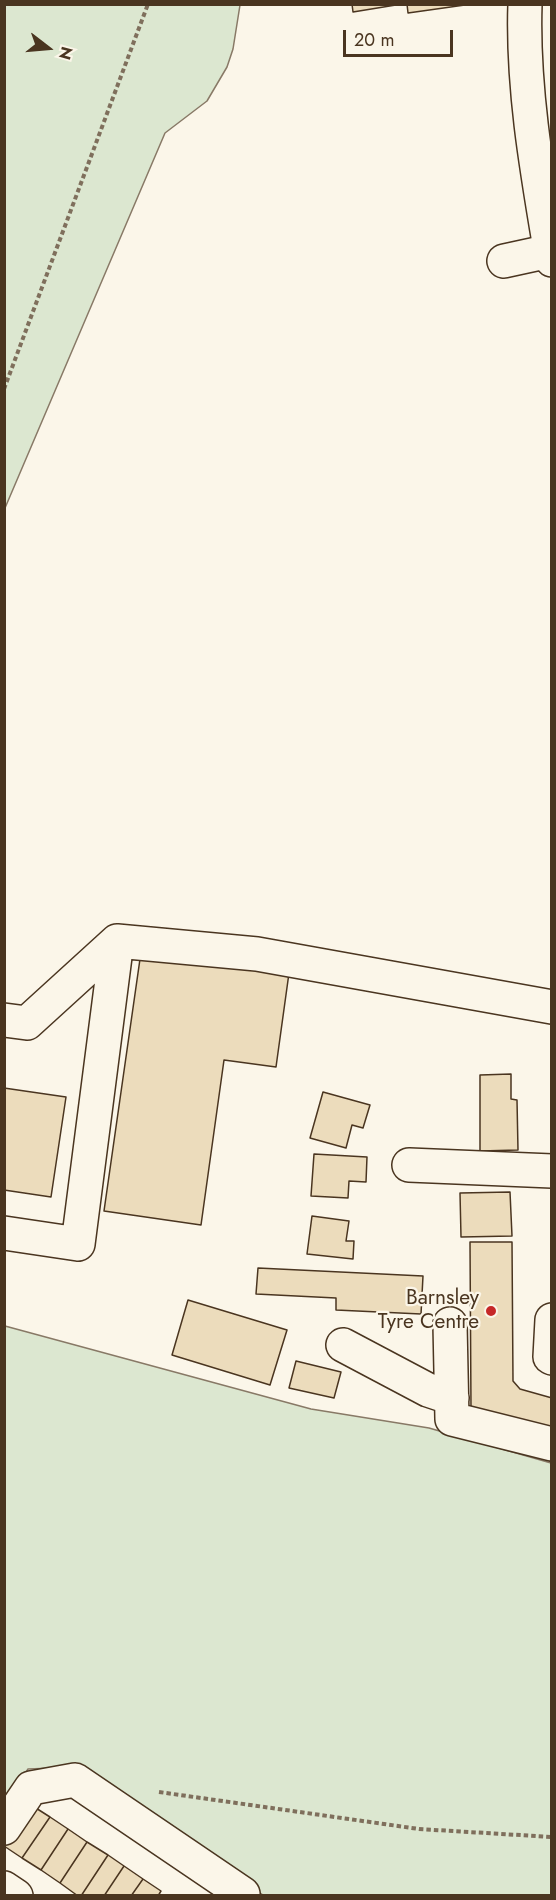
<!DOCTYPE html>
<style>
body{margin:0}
#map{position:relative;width:556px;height:1900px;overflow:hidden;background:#fbf6e9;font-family:Jost,sans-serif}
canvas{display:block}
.frame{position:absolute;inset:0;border:6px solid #4a3520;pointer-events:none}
.north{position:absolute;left:18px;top:18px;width:60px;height:60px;-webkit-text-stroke:4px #fbf6e9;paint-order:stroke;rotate:106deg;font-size:16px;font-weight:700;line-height:24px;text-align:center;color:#4a3520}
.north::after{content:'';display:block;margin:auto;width:21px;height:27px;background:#4a3520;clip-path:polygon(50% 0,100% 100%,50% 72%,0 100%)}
.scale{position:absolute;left:343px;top:30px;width:110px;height:27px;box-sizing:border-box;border:3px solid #4a3520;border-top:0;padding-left:8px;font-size:18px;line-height:21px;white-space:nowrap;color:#4a3520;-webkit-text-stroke:4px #fbf6e9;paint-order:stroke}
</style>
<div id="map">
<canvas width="556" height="1900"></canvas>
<div class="frame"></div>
<div class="north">N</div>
<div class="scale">20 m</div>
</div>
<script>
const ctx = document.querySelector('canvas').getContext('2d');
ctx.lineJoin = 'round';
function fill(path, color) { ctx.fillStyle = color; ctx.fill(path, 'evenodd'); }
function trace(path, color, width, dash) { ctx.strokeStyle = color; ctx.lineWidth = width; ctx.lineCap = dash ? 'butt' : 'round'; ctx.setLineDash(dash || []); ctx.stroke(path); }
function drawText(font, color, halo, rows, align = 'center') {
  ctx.font = font + ' Jost,sans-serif'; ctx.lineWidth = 4.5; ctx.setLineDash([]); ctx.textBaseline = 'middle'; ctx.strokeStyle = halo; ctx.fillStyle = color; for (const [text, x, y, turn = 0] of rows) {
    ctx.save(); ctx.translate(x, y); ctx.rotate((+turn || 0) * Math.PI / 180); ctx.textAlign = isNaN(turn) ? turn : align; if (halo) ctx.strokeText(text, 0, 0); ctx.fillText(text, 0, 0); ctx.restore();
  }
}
const green = new Path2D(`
 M4,5H240L233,49L227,67L207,101L165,133L5,508Z
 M5,1326L311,1409L429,1428L551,1463V1895H263L80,1767L28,1769L5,1805Z`);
fill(green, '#dce7d0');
trace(green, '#887966', 1.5);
const building = new Path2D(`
 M352,4H402L353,12Z
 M407,4H472L408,13Z
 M141,952L289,973L276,1067L224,1060L201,1225L104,1211Z
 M511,1074V1099L517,1100L518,1150L480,1151V1075Z
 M4,1088L66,1097L51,1197L4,1190Z
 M323,1092L370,1105L363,1128L352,1125L346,1148L310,1138Z
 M314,1154L367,1157L366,1182L349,1181L348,1198L311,1196Z
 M510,1192L512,1236L461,1237L460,1193Z
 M312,1216L349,1221L346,1241H354L353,1259L307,1254Z
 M470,1242H512L513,1381L520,1389L552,1398V1432L471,1410Z
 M258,1268L423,1276L421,1314L336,1310V1298L256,1294Z
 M188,1300L287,1330L270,1385L172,1355Z
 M296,1361L341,1372L334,1398L289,1388Z
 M28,1803L50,1817L22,1858L4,1846V1839Z
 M50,1817L68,1829L41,1870L22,1858Z
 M68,1829L87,1842L60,1883L41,1870Z
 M87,1842L108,1855L81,1896H78L60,1883Z
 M108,1855L124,1866L104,1896H81Z
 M124,1866L143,1879L131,1896H104Z
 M143,1879L161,1891L158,1896H131Z`);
fill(building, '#ecdcbc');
trace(building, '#4a3520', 1.5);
const minor = new Path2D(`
 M504,261L550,251
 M4,1020L27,1023L117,941
 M409,1165L552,1171
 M4,1233L78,1244L117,941L257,954L552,1007
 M552,1320L550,1357L552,1358
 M450,1324L452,1419L552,1444
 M343,1345L428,1390L452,1398
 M4,1828L31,1788L75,1780L243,1894
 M4,1888L16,1896`);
const major = new Path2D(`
 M525,4C522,89 538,177 552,260`);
trace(minor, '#4a3520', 36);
trace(major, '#4a3520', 36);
trace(new Path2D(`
 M4,389L148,4
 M159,1792L419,1829L552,1837`), '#7f6f5c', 4, [4.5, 3]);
trace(minor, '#fbf6e9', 33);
trace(major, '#fbf6e9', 33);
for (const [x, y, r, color] of [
 [491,1311,6,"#c62828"]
]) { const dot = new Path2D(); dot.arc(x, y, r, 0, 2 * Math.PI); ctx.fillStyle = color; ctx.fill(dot); trace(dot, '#fbf6e9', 2); }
drawText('21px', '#4a3520', '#fbf6e9', [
 ["Barnsley",479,1299],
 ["Tyre Centre",479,1323]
], 'right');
</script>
